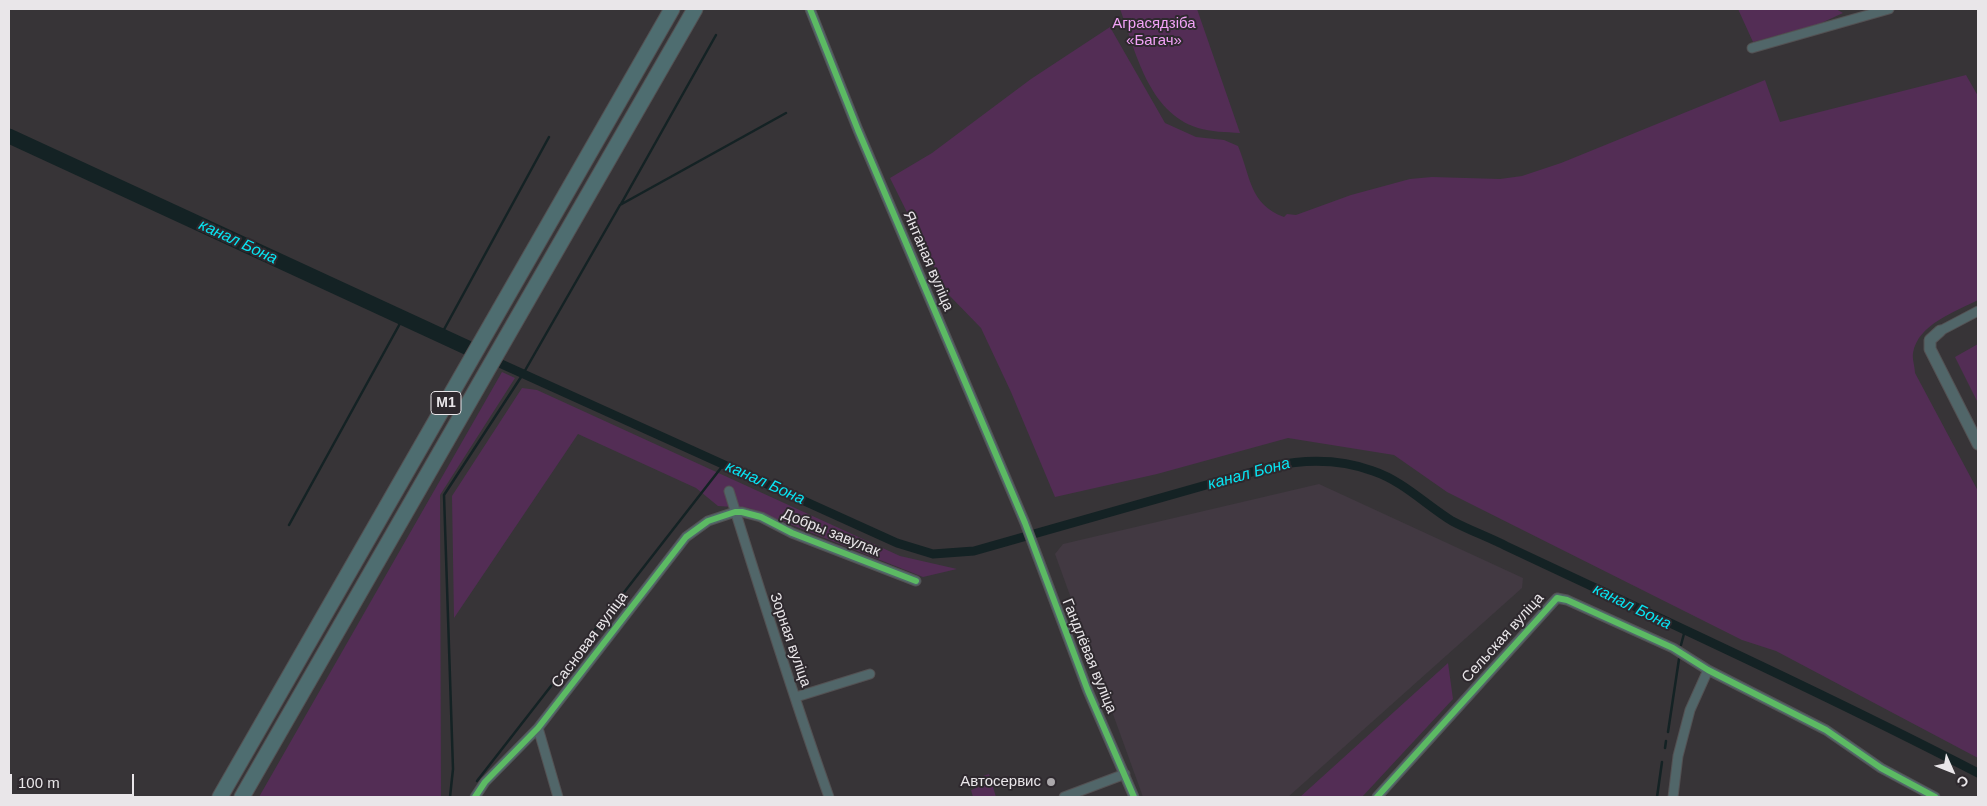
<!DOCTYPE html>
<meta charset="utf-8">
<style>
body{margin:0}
#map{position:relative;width:1987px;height:806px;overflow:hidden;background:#373437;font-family:Helvetica,sans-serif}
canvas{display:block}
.frame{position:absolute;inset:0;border:10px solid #e9e6e9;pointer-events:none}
.north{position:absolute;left:1927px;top:746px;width:50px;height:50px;-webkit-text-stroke:4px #2e292e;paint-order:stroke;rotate:134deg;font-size:14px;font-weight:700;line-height:20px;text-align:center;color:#e9e6e9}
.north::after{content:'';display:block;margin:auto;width:18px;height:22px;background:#e9e6e9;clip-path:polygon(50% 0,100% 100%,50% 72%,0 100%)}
.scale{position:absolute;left:10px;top:774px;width:124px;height:22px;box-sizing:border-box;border:2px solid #e9e6e9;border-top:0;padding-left:6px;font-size:15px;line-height:18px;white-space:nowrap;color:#e9e6e9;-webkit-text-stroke:4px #2e292e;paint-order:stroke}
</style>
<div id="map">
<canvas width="1987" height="806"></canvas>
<div class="frame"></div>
<div class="north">С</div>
<div class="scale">100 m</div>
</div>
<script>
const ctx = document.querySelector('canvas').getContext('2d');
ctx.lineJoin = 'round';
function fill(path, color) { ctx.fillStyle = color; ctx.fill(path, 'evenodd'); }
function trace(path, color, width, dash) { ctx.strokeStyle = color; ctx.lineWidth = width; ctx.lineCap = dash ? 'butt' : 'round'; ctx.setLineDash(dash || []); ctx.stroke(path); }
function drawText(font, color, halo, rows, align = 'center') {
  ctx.font = font + ' Helvetica,sans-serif'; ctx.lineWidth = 4; ctx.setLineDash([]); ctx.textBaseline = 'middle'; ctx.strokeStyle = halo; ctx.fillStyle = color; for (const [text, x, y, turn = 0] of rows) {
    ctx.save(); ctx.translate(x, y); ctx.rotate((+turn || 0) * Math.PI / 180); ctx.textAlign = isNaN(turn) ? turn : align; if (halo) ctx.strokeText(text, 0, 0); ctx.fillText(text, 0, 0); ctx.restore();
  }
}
fill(new Path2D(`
 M1319,484L1523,578L1522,588L1288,797H1143L1055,554L1063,544Z`), '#423942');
fill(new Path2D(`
 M1120,9H1197L1240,133C1226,132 1211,132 1198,128C1148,112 1136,52 1120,9Z
 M1738,9H1836L1843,13L1819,24L1753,42Z
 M1110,27L1165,123L1196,137L1224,140L1238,146C1251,177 1249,204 1284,217L1287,214L1296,215L1351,195L1410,179L1432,177L1500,179L1522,176L1561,163L1765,80L1780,122L1966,75L1978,96V300C1955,312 1918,324 1913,353C1912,359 1915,367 1915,373L1978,491V758L1776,651L1742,640L1447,492L1394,455L1288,438L1157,474L1055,497L1011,392L981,328L947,293L890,178L932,153L1031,79Z
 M1978,344V403L1955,357Z
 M502,372L515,378L440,495L441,797H259Z
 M522,388L537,390L900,556L957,569L923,577L749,508L718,506L696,488L578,434L454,618L452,496Z
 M1448,663L1453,699L1362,797H1300Z
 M989,774L996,797H973L971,790L979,787L977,778Z`), '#532d55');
trace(new Path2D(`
 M621,204L716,35
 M441,335L549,137
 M289,525L403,318
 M1681,645L1685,630
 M1668,732L1679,659
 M1665,748L1666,741
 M477,781L724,464
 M450,797L453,769L444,495L523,374L620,205L786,113
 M1657,797L1662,762`), '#142224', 2.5);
trace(new Path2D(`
 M497,362L897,543L933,554L974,551L1273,466C1307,459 1340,459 1373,471C1403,481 1426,505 1452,521C1469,530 1488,537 1506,546C1663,620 1823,693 1978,773`), '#142224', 9);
trace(new Path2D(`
 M9,136L468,348`), '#142224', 15);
const minor = new Path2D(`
 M810,9L858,130L1025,523L1088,691L1134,797
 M1752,48L1889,9
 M1940,331L1978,311
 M729,491C761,594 793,696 829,797
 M796,697L870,674
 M538,728L558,797
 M475,797L485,782L538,728L686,537L708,521L735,512H742L761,517L792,533L916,581
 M1064,797L1125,774
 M1377,797L1557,598L1567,600L1673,648L1708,670L1826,730L1881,768L1935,797
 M1673,797L1678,756L1690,710L1708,670`);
const tertiary = new Path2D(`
 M1940,331L1930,340V349L1978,444`);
const trunk = new Path2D(`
 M220,797L672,9
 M242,797L695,9`);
trace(minor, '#535153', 11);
trace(tertiary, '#535153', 13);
trace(trunk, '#535153', 17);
trace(minor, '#516669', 9);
trace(tertiary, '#516669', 11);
trace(trunk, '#4e6d70', 15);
trace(new Path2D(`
 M810,9L858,130L1025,523L1088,691L1134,797
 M475,797L485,782L538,728L686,537L708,521L735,512H742L761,517L792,533L916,581
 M1377,797L1557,598L1567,600L1673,648L1708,670L1826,730L1881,768L1935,797`), '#5cba63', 6);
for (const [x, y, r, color] of [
 [1051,782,5,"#aba8ab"]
]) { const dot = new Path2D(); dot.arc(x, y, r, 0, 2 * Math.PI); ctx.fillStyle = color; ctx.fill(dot); trace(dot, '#2e292e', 2); }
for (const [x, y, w] of [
 [446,403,30]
]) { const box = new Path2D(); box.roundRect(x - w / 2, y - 11.5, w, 23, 4); ctx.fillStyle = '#2e292e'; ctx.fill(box); trace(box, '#e9e6e9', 1); }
drawText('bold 14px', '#e9e6e9', null, [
 ["М1",446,403]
]);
drawText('15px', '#f2a2f6', '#2e292e', [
 ["Аграсядзіба",1154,24],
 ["«Багач»",1154,41]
]);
drawText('15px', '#e9e6e9', '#2e292e', [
 ["Янтаная вуліца",928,261,67],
 ["Добры завулак",831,533,22],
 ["Сельская вуліца",1503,638,-48],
 ["Сасновая вуліца",590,640,-53],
 ["Зорная вуліца",790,640,71],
 ["Гандлёвая вуліца",1089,656,68]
]);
drawText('15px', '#e9e6e9', '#2e292e', [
 ["Автосервис",1041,782]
], 'right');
drawText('italic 16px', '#08e4f2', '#2e292e', [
 ["канал Бона",238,242,25],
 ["канал Бона",1249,474,-15],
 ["канал Бона",765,483,24],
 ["канал Бона",1632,607,26]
]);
</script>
